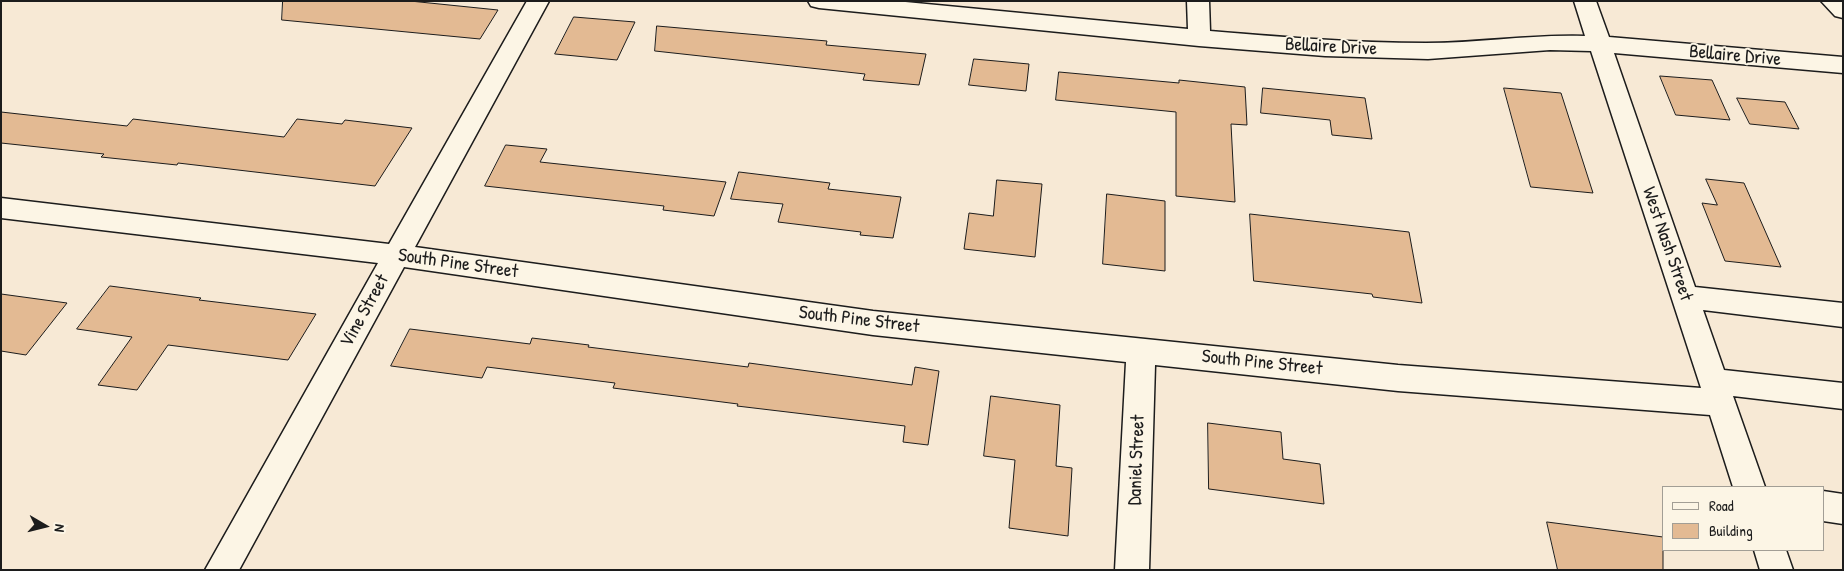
<!DOCTYPE html>
<style>
body{margin:0}
#map{position:relative;width:1844px;height:571px;overflow:hidden;background:#f7e9d5;font-family:"Patrick Hand",sans-serif}
canvas{display:block}
.frame{position:absolute;inset:0;border:2px solid #1c1c1c;pointer-events:none}
.legend{position:absolute;left:1662px;top:486px;width:162px;height:65px;box-sizing:border-box;background:#fcf5e5;border:1px solid #a29e95;margin:0;padding:6px 9px;list-style:none;font-size:15px;color:#1c1c1c}
.legend li{display:flex;align-items:center;gap:10px;height:25px}
.legend b{width:25px;border:1px solid #a29e95}
.north{position:absolute;left:20px;top:501px;width:50px;height:50px;-webkit-text-stroke:4px #fcf5e5;paint-order:stroke;rotate:98deg;font-size:14px;font-weight:700;line-height:20px;text-align:center;color:#1c1c1c}
.north::after{content:'';display:block;margin:auto;width:18px;height:22px;background:#1c1c1c;clip-path:polygon(50% 0,100% 100%,50% 72%,0 100%)}
</style>
<div id="map">
<canvas width="1844" height="571"></canvas>
<div class="frame"></div>
<ul class="legend">
<li><b style="height:6px;background:#fcf5e5"></b>Road</li>
<li><b style="height:14px;background:#e3ba93"></b>Building</li>
</ul>
<div class="north">N</div>
</div>
<script>
const ctx = document.querySelector('canvas').getContext('2d');
ctx.lineJoin = 'round';
function fill(path, color) { ctx.fillStyle = color; ctx.fill(path, 'evenodd'); }
function trace(path, color, width, dash) { ctx.strokeStyle = color; ctx.lineWidth = width; ctx.lineCap = dash ? 'butt' : 'round'; ctx.setLineDash(dash || []); ctx.stroke(path); }
function drawText(font, color, halo, rows, align = 'center') {
  ctx.font = font + ' "Patrick Hand",sans-serif'; ctx.lineWidth = 4; ctx.setLineDash([]); ctx.textBaseline = 'middle'; ctx.strokeStyle = halo; ctx.fillStyle = color; for (const [text, x, y, turn = 0] of rows) {
    ctx.save(); ctx.translate(x, y); ctx.rotate((+turn || 0) * Math.PI / 180); ctx.textAlign = isNaN(turn) ? turn : align; if (halo) ctx.strokeText(text, 0, 0); ctx.fillText(text, 0, 0); ctx.restore();
  }
}
const building = new Path2D(`
 M283,1H410L498,10L480,39L282,20Z
 M574,17L635,22L617,60L555,54Z
 M657,26L827,41L826,45L926,54L919,85L863,80L865,74L655,51Z
 M974,59L1029,64L1026,91L969,85Z
 M1059,72L1179,83V80L1245,87L1247,125L1231,124L1235,202L1176,196V112L1056,100Z
 M1660,76L1712,80L1730,120L1676,115Z
 M1263,88L1365,98L1372,139L1332,135L1330,120L1261,113Z
 M1504,88L1561,93L1593,193L1531,187Z
 M1737,98L1785,102L1799,129L1750,124Z
 M1,112L127,126L133,119L284,137L297,119L342,124L345,120L412,128L375,186L178,163L177,165L101,157L104,154L1,143Z
 M506,145L547,149L540,162L726,182L714,216L663,210L664,206L485,186Z
 M739,172L830,183L828,189L901,197L893,238L860,235L861,232L778,222L783,204L731,199Z
 M1706,179L1744,183L1781,267L1725,261L1702,203L1717,205Z
 M997,180L1042,184L1035,257L964,249L969,213L993,216Z
 M1107,194L1165,201V271L1103,264Z
 M1250,214L1409,232L1422,303L1373,297L1372,294L1254,281Z
 M110,286L201,298L199,300L316,314L288,360L168,345L137,390L98,385L132,337L77,329Z
 M1,294L67,303L26,355L1,351Z
 M410,329L530,344L532,338L589,345L588,347L748,367L749,363L912,385L915,367L939,371L928,445L903,442L905,426L737,406L738,404L613,388L615,383L487,367L482,378L391,366Z
 M991,396L1060,405L1056,466L1072,468L1068,536L1009,528L1015,460L984,456Z
 M1208,423L1281,432L1283,459L1320,464L1324,504L1209,489Z
 M1547,522L1663,537V570H1558Z`);
fill(building, '#e3ba93');
trace(building, '#1c1c1c', 1);
const minor = new Path2D(`
 M527,1H549L415,247L873,311L1398,365L1701,388L1591,51L1550,50L1428,59L1325,56L1199,46L819,8L811,6L808,1H895L1188,29L1187,1H1209L1210,31C1282,37 1354,43 1426,43C1480,43 1532,34 1585,36L1574,1H1596L1609,37L1843,57V73L1614,53L1695,287L1843,303V327L1703,310L1724,370L1843,383V409L1733,396L1765,487H1733L1710,415L1398,391L1155,365L1149,570H1115L1126,362L873,335L404,267L239,570H205L378,263L1,218V198L389,244Z
 M1821,1H1843V18L1835,16Z
 M1823,491L1843,494V524L1823,521Z
 M1754,550H1786L1793,570H1760Z`);
trace(minor, '#1c1c1c', 3);
fill(minor, '#fcf5e5');
drawText('19px', '#1c1c1c', '#fcf5e5', [
 ["Bellaire Drive",1331,47,3],
 ["Bellaire Drive",1735,56,5],
 ["West Nash Street",1667,244,71],
 ["South Pine Street",458,264,8],
 ["Vine Street",365,311,-61],
 ["South Pine Street",859,320,7],
 ["South Pine Street",1262,363,6],
 ["Daniel Street",1137,460,-88]
]);
</script>
